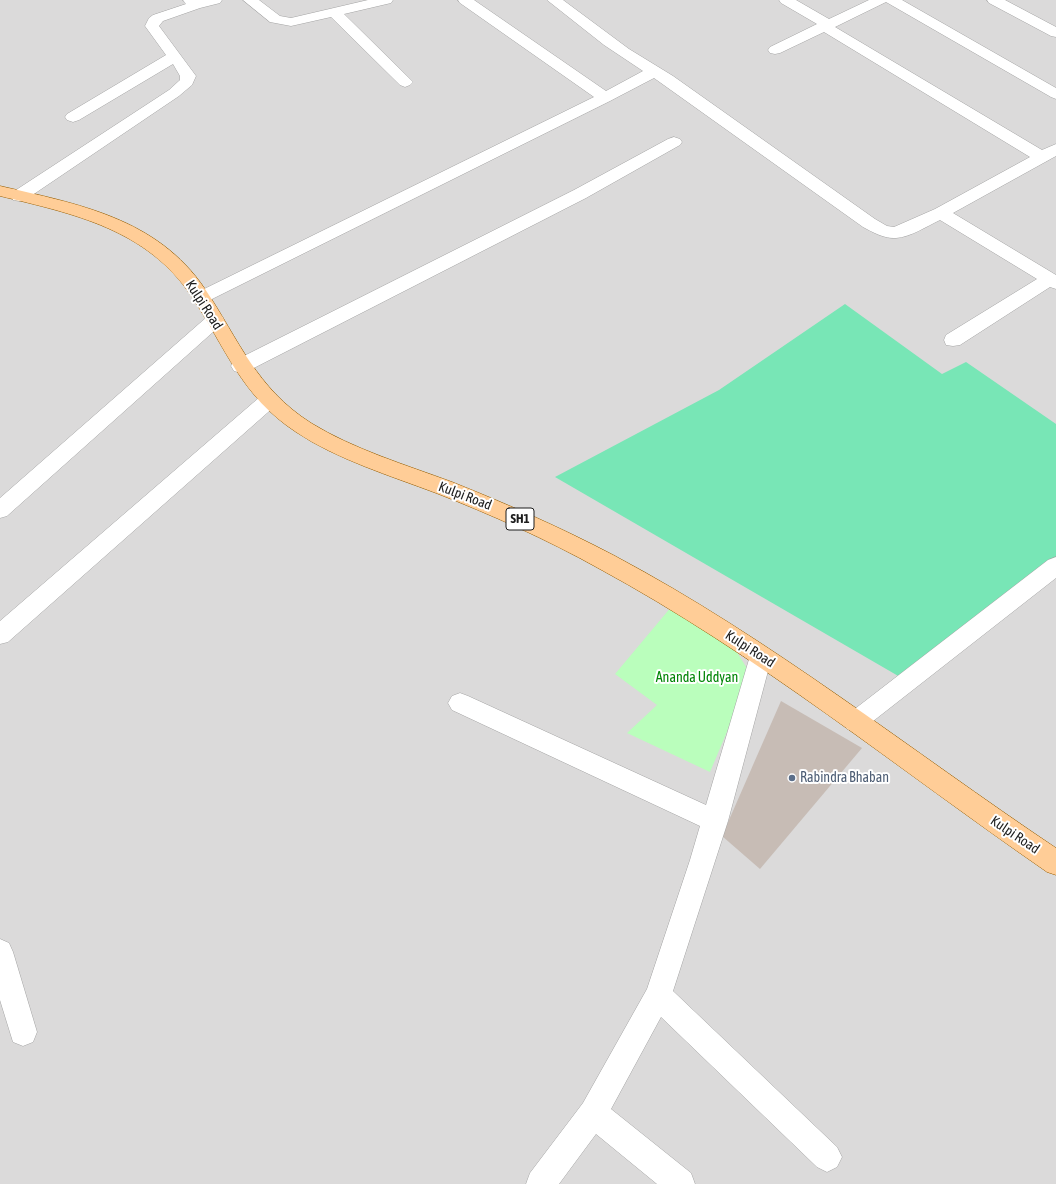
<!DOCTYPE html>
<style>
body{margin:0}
canvas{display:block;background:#efeae2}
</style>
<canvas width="1056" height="1184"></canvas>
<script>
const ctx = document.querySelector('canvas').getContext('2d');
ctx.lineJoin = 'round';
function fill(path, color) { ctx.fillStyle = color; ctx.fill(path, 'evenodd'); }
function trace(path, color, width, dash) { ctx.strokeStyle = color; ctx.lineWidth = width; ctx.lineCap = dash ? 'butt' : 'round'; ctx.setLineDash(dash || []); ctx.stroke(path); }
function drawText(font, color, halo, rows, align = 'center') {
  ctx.font = font + ' "Asap Condensed",sans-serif'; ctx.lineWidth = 4; ctx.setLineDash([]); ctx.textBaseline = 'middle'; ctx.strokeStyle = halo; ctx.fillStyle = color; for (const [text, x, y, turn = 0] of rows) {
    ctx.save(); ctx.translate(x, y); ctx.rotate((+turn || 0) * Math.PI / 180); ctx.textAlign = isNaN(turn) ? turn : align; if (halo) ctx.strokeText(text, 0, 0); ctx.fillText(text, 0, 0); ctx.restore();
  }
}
fill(new Path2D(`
 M0,0H1056V1184H0Z`), '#dbdada');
fill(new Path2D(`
 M672,606L732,644L751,675L710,772L627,733L657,705L615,674Z`), '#bafebc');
fill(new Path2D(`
 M845,304L942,374L966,362L1056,424V561L900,677L555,477L719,390Z`), '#78e6b6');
fill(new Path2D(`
 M781,701L862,748L760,869L722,836Z`), '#c7bcb5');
const minor = new Path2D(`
 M183,0H222L220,3L200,8L163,21L159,26L196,76L192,85L179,96L25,200L19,201L13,200L11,196L13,192L169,90L180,80V76L173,64L79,120L73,122L67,120L65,117L67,114L166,55L145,26L149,18L153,15L186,4Z
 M243,0H259L280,16L291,18L368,0H393L391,3L344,14L413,82L410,85L405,87L400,85L331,17L291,26L270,22Z
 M458,0H474L606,91L643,71L604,45L547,0H563L629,49L673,76L875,219L887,226L894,227L935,209L1030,157L824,32L780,53L775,54L770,53L768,50L770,47L817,24L781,3L779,0H796L829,19L869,0H902L1056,88V99L1051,97L886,2L835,27L1042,150L1056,144V156L953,213L1056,275V289L1050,287L960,345L953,346L946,345L944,340L946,335L1037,279L940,220C927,226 911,237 896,238C885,239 872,232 863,227L654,78L610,101L208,301L202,303L196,301L193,297L196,293L594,97L460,3Z
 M987,0H1005L1056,27V37L1051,36L989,3Z
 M674,137L680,139L682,142L680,145L586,198L248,371L241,373L234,371L231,366L234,361L574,190L668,139Z
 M215,314L222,316L224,320L222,324L7,516L0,518V498L208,316Z
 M268,394L275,396L278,401L275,406L8,642L0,644V621L261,396Z
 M1056,557V578L863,729L855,732L847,729L843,722L847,715L1048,560Z
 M761,646L769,649L772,656L728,821L673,991L837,1147L842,1157L837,1167L827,1172L817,1167L661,1017L611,1109L691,1173L695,1184H657L596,1134L559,1184H526L530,1173L583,1103L647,989L690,860L700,826L452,710L448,703L452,696L460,693L468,696L706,805L750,656L753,649Z
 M0,939L9,943L13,952L37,1032L33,1042L23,1046L13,1042L0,1000Z`);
const major = new Path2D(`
 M0,186C78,204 157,218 205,289C239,340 256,388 311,423C353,449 406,465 452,482C507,504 562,528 615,556C771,639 910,750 1056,848V875L1047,872C898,769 757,654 598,568C546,539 492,515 436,493C391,476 336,459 296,432C241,396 226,348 192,297C147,229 74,214 0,196Z`);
trace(minor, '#a4a4a4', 1);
trace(major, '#965d00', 1);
fill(minor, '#fff');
fill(major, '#ffcd97');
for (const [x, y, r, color] of [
 [792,778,4,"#5c6f8a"]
]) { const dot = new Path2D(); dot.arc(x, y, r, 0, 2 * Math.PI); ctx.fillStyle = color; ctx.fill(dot); trace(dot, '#fff', 1.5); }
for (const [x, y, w] of [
 [520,519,28]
]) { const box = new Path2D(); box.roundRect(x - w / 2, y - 11, w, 22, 3); ctx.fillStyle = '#fff'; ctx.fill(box); trace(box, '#1d1d1d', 1); }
drawText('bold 13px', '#1d1d1d', null, [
 ["SH1",520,519]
]);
drawText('14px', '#1d1d1d', '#fff', [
 ["Kulpi Road",204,305,57],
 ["Kulpi Road",465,496,21],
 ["Kulpi Road",750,649,33],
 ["Kulpi Road",1015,835,34]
]);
drawText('14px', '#018506', '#fff', [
 ["Ananda Uddyan",697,678]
]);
drawText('14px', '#4e5e75', '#fff', [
 ["Rabindra Bhaban",800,778]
], 'left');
</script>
